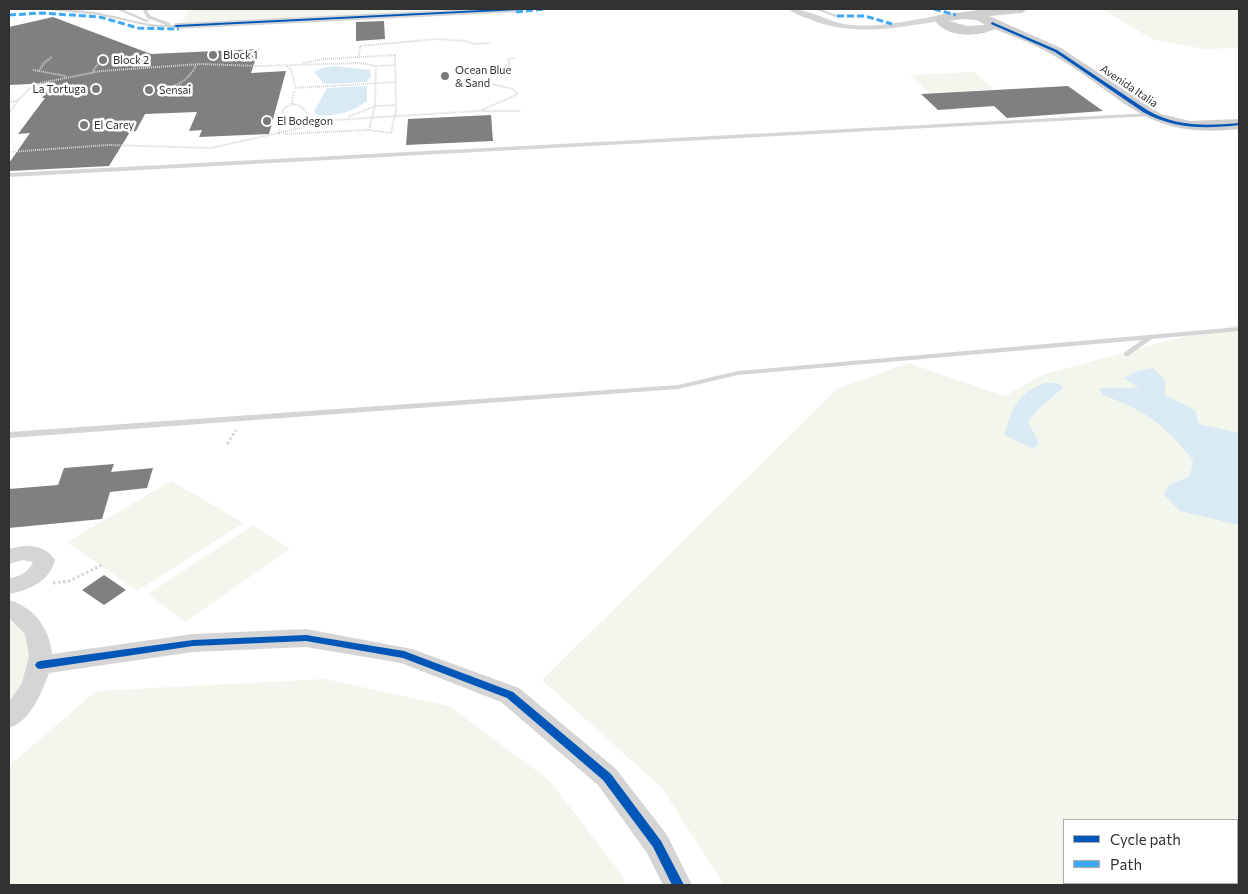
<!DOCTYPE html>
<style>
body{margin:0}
#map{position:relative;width:1248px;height:894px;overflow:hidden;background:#fff;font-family:Commissioner,sans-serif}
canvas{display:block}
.frame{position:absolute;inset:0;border:10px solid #313131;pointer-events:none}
.legend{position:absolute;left:1063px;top:819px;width:175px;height:65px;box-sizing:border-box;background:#fff;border:1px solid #adadad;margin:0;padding:6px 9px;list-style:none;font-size:15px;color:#313131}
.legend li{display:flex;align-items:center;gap:10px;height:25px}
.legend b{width:25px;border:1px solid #adadad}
</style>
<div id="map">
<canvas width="1248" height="894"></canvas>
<div class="frame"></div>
<ul class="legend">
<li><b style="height:6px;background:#0057b8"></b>Cycle path</li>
<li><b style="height:6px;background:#3fa9f5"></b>Path</li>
</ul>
</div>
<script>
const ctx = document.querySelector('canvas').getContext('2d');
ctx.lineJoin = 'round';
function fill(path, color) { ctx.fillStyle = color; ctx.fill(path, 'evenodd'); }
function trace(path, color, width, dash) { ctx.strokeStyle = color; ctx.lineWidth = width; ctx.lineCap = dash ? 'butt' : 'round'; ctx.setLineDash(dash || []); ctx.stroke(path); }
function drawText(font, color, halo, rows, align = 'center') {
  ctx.font = font + ' Commissioner,sans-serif'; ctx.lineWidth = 5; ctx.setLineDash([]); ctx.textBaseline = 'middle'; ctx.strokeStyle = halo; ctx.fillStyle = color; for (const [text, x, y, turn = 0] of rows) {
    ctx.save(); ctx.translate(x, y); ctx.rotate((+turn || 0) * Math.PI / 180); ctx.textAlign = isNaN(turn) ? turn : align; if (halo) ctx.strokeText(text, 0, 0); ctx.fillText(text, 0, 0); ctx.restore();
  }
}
fill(new Path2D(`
 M189,9H441L444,11L183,22Z
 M1101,9H1239V48L1205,49L1154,40Z
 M974,72L995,89L929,93L910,75Z
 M1239,324V885H724L662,788L542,680L837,389L908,363L1005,396L1041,375L1163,342ZM1064,820H1237V883H1064Z
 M171,481L244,523L137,591L67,542Z
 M253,525L290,549L185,622L148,594Z
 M9,608L13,609L41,650L15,712L9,718Z
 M325,679L449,706L549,780L619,871L626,885H9V766L96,691Z`), '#f2f6ed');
fill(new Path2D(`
 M334,66L370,70L371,76L367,82L324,84L314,72L321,68Z
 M367,86V101C352,112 336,117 318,115L314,111L327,88Z
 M1153,368L1165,380V395L1195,410L1199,424L1239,433V525L1180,511L1164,495L1169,485L1190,476L1193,460C1165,426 1145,409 1102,395L1100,388H1139L1124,378L1138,371Z
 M1045,383H1057L1064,387L1036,411L1028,422L1039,443L1034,449L1004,435C1013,408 1016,394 1045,383Z`), '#daeaf4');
fill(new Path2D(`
 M53,17L151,54L259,49L251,73L286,71L269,134L199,137L202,130L189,131L197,112L145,114L136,131L130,132L109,166L9,171V163L30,133L18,134L45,98H42L53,83L9,85V27Z
 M384,21L385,39L356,41V22Z
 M1068,86L1103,111L1007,118L994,106L938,110L921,94Z
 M491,115L493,141L406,145L408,119Z
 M114,464L111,472L153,468L147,488L110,492L102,519L9,528V489L58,485L64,468Z
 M104,575L126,590L104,605L82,590Z`), '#808080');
trace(new Path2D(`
 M466,41L474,44L490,43
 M359,58L360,46L437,39L465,41
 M286,66L291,69L295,86
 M33,70L66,76
 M39,71L44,63L52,57
 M93,71L98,64
 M484,73L510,65L508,59L515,58
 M295,88L396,82
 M158,90C174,88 189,81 196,65
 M294,91L292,104L298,105L306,111L308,126
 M9,103L20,99L29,89L40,83L101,71L200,64L259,66L359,63L376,66L395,65
 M482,110L518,94L513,89L485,82
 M9,113L19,99
 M348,117L375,106L396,105
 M369,130L375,106L376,66
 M279,134L283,109L292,104
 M285,134L369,130L391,133L396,110L395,55L325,59L302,63
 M9,152L108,145L211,148L336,120L477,111H521`), '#d5d5d5', 2, [1, 1]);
trace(new Path2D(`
 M227,444L236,430
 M53,583L69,581L102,565`), '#d5d5d5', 3, [2.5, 2.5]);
fill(new Path2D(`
 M38,9C58,8 81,10 100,13C122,17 143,25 166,25L147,18L143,11L145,9H149L147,11L151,16L170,23V25L178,26L176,27H153L99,15Z
 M116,9H121L150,21L146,22Z
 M815,9H820L839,16L835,17Z
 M1150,113L1153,115L1152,116L9,177V173Z
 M1239,327V331L1152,339L1128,356H1125L1124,354L1125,352L1142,340L738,375L678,389L9,438V432L678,385L738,371Z`), '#d5d5d5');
fill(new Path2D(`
 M470,9H524L520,12L176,29L171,26L176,23Z
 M789,9C811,9 829,23 851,25C882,28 916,19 947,14L952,17L947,20C900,27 855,38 809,19C802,16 793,14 789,9Z
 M23,546C35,545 48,549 55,560C49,582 30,590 9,594V578C19,577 29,572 33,562L23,560L9,564V549Z
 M9,600C34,607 50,629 52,654L193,634L306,629L412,649L519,688L616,769L667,835L692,885H663L647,853L598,785L501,702L401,663L306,647L193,652L49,673C42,692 30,722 9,728V702L22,683L29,656L25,634L9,618Z`), '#d5d5d5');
fill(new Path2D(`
 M987,9H1028L1022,13L989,16L1061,48L1161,114L1190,121L1239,119V129C1142,140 1126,96 1051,54C1034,44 1014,37 995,29C979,37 948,38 936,22L938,15ZM963,19L977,20L985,25L967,26L949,21Z`), '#cfcfcf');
trace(new Path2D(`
 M934,9L956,15
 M516,12L546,9
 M9,15L42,13L100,17L138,28L179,29
 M837,16H865L892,24`), '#3fa9f5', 3, [7, 3]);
fill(new Path2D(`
 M503,9H522L520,10L176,27L174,26L176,25Z
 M992,22L1057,50L1147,110C1177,127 1205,126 1239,123V125C1205,129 1174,129 1143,112L1055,52L991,24Z
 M306,635L404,651L513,692L611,774L661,841L684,885H672L653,847L603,780L507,698L403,658L306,641L193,646L40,669L37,668L35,665L37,662L40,661L193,640Z`), '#0057b8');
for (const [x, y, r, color] of [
 [213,55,5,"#797979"],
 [103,60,5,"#797979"],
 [445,76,5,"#797979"],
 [96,89,5,"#797979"],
 [149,90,5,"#797979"],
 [267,121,5,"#797979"],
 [84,125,5,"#797979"]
]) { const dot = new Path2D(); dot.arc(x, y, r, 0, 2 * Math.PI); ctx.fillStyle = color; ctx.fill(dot); trace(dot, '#fff', 2); }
drawText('11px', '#313131', '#fff', [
 ["Block 1",223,55],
 ["Block 2",113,60],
 ["Ocean Blue",455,70],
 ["& Sand",455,83],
 ["La Tortuga",86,89,"right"],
 ["Sensai",159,90],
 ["El Bodegon",277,121],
 ["El Carey",94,125]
], 'left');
drawText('11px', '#313131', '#fff', [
 ["Avenida Italia",1129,86,34]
]);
</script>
